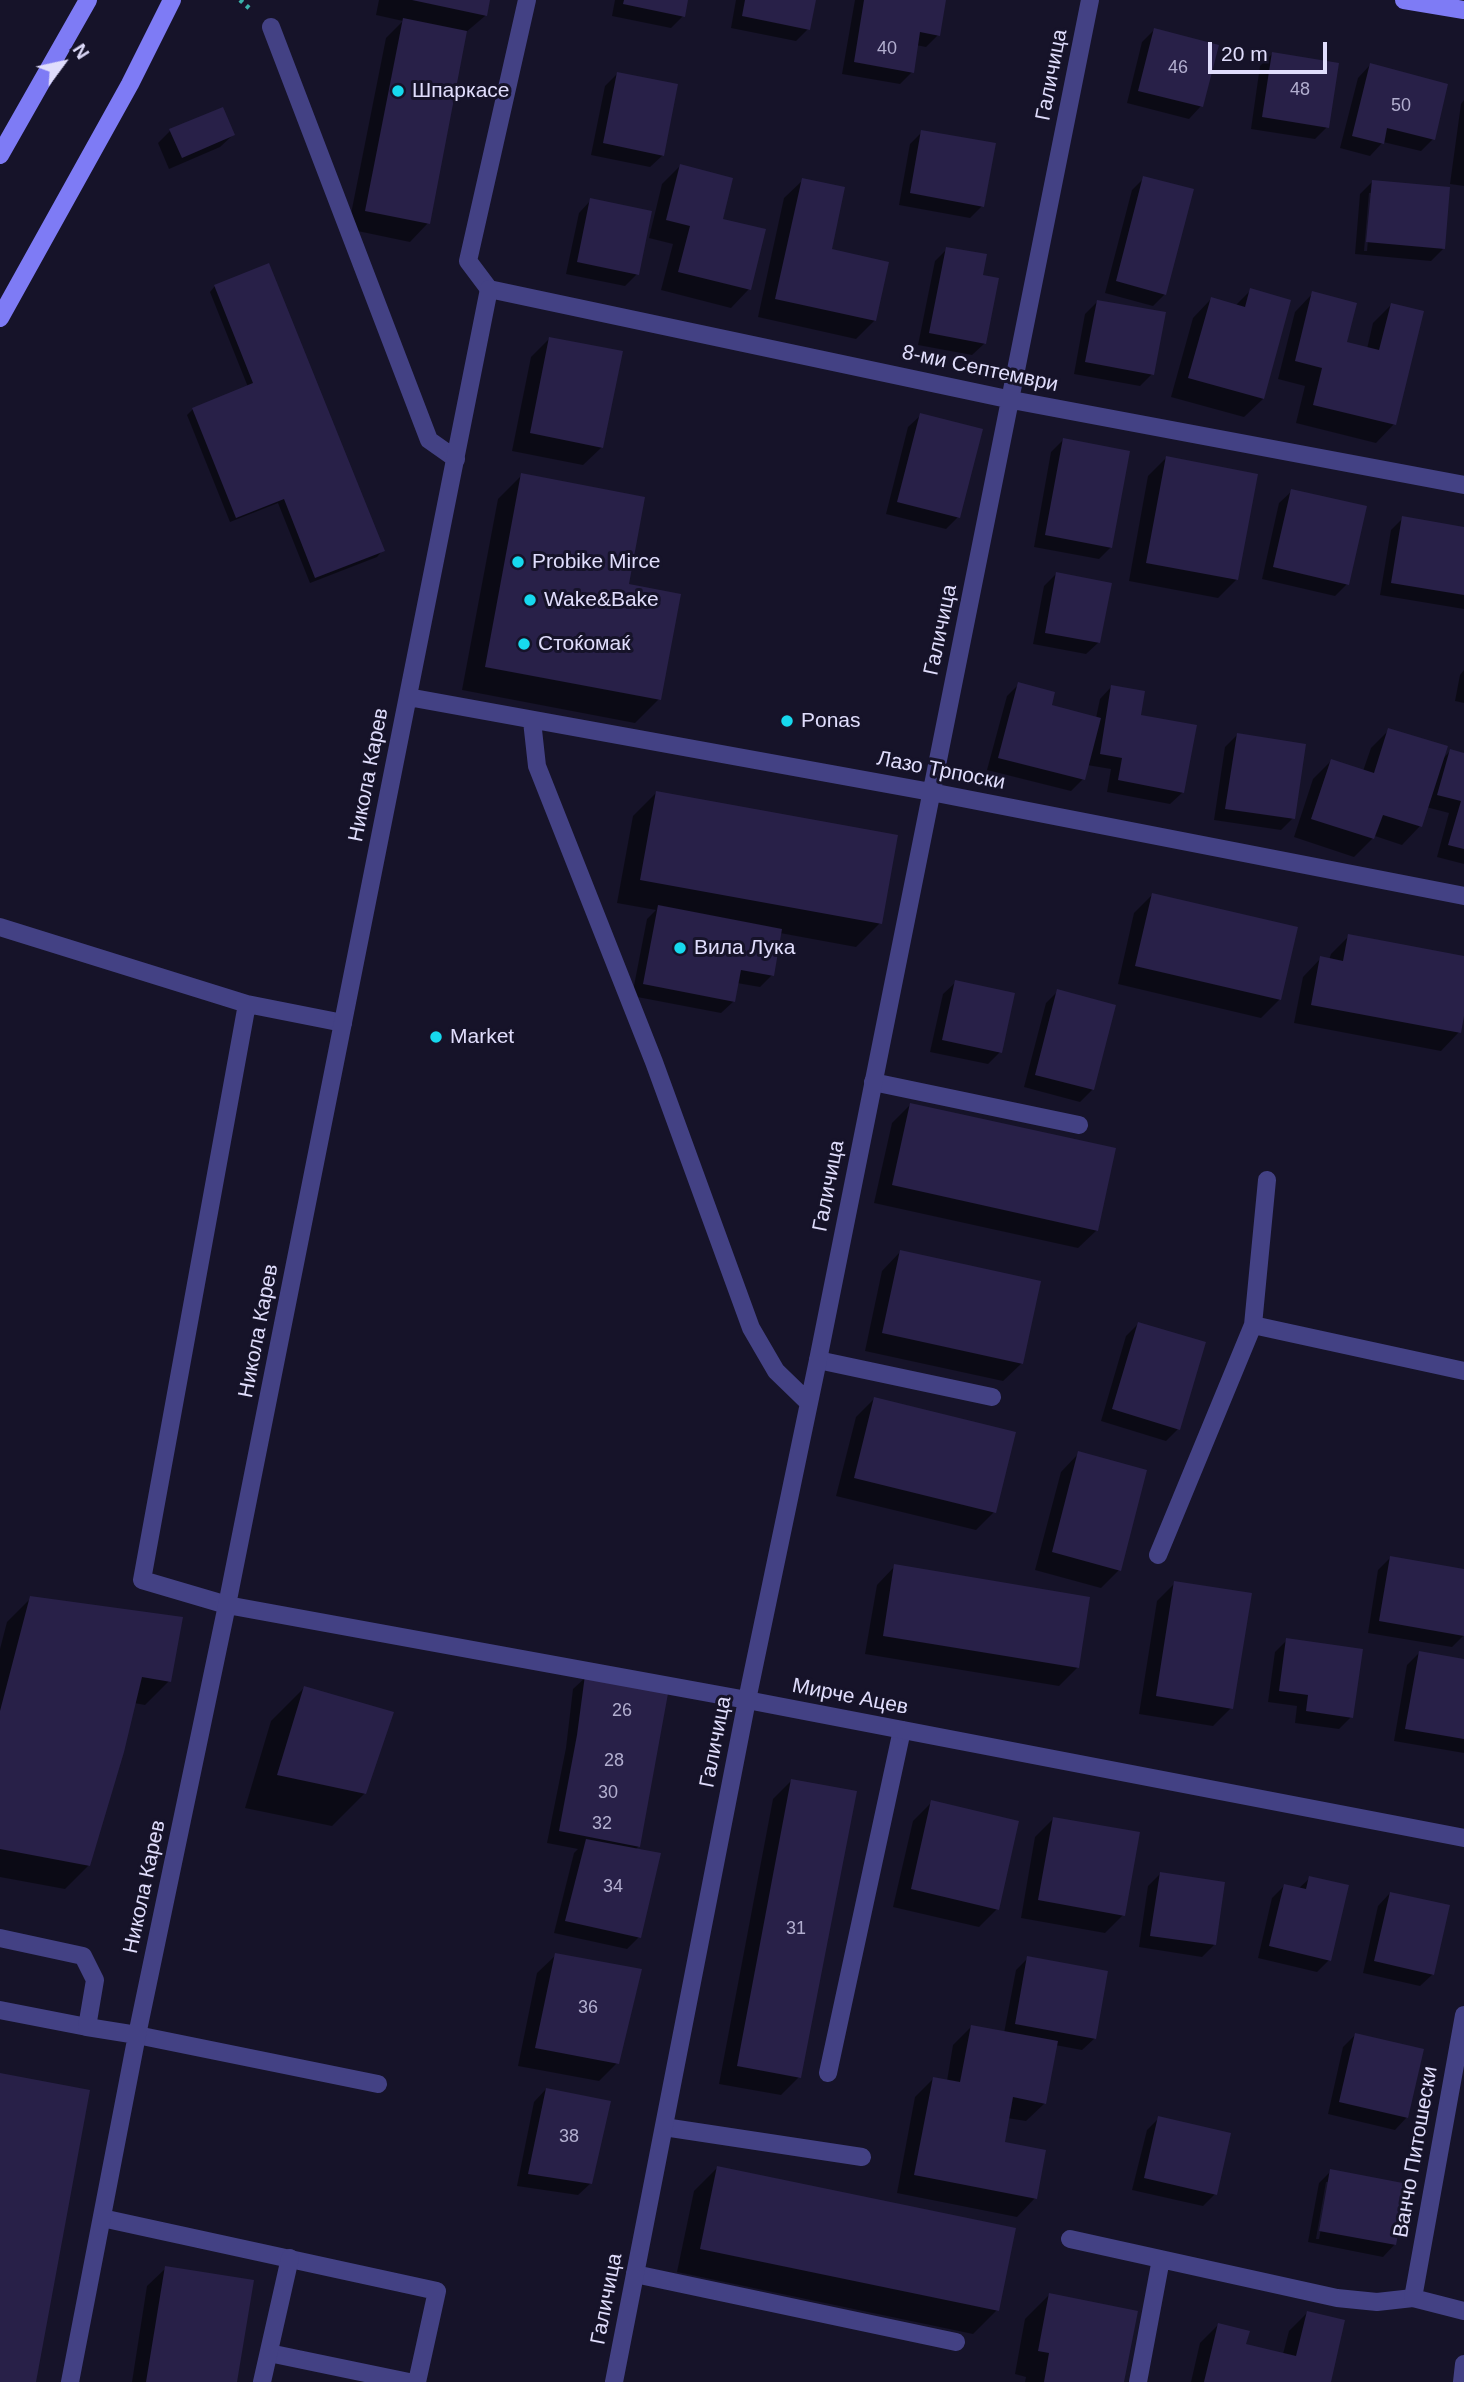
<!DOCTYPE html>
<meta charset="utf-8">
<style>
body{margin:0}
#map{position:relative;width:1464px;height:2382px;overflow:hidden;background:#161329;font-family:Arial,sans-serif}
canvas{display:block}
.north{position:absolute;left:28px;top:28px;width:70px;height:70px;-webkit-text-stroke:5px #161329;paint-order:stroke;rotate:57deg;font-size:19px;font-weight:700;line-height:28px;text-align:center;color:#e0ddfc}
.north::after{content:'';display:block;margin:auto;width:24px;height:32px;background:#e0ddfc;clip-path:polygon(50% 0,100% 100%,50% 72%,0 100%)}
.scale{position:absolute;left:1208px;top:42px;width:119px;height:32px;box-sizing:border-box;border:4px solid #e0ddfc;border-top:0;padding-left:9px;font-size:21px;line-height:24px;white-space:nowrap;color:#e0ddfc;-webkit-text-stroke:5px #161329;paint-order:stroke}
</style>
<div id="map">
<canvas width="1464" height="2382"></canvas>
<div class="north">N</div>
<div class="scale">20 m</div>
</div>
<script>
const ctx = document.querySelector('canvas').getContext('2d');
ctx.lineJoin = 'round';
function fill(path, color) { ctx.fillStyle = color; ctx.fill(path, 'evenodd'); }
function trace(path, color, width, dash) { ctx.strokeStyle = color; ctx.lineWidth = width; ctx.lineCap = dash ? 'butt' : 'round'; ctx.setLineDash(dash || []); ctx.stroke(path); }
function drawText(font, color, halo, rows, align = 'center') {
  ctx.font = font + ' Arial,sans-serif'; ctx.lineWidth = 6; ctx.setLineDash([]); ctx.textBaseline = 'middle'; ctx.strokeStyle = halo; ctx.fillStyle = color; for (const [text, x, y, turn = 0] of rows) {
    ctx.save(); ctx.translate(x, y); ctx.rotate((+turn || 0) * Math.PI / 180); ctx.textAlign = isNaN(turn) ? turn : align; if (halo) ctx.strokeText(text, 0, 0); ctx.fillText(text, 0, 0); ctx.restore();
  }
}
fill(new Path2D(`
 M379,0H489L485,16L465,33L428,223L410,242L348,229L386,38L403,21L376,15Z
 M615,0H686L683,16L671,28L612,16Z
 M736,0H814L808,29L796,41L731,28Z
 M855,0H944L938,35L926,47L916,45L912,72L900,84L842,74Z
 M1154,30L1201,106L1189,119L1127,103L1142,42Z
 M1272,54L1327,127L1315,139L1251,129L1260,66Z
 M1370,65L1433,139L1421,151L1383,142L1370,156L1340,148L1358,78Z
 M617,74L663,155L650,167L591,155L605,86Z
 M1464,100V186L1450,184L1461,104Z
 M170,131L233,135L220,147L169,169L158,143Z
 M922,132L982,206L970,218L899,205L910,144Z
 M680,166L721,220L749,289L731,308L661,290L673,244L649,238L662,184Z
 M1144,178L1165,294L1153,306L1105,293L1132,190Z
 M803,180L830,251L875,320L856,339L758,317L784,198Z
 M1372,182L1443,249L1431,261L1355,254L1360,194ZM1369,193H1372L1367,251H1364Z
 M591,200L637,274L625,286L566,274L579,213Z
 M947,249L981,276L985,343L972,355L918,345L935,261Z
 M215,286L382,551L377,557L310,583L278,503L230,522L187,415L193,409L248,387L210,292Z
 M1251,290L1263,399L1244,417L1171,397L1193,318L1211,299L1235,306Z
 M1313,293L1345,344L1367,349L1373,323L1391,305L1394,424L1376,443L1296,423L1305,386L1278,379L1295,312Z
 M1098,301L1152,374L1140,386L1074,374L1085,314Z
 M550,338L602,447L583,465L512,451L531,357Z
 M921,415L958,517L946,529L886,514L908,427Z
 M1063,440L1111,547L1099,559L1034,547L1051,452Z
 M1166,458L1237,579L1218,598L1129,581L1148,476Z
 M522,475L627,586L659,699L635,723L462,690L498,499Z
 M1292,491L1347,584L1335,596L1262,579L1279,503Z
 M1403,518L1464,529V609L1380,595L1391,530Z
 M1056,574L1099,642L1086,654L1033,644L1044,586Z
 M1464,670V703L1455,701L1460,675Z
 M1019,684L1050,706L1096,718L1100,699L1112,686L1139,716L1183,792L1170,804L1107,792L1111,769L1087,765L1083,779L1071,791L987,770L1007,696Z
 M1389,730L1442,760L1450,751L1464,755V864L1437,857L1449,813L1426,807L1420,826L1402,845L1375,836L1354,857L1294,837L1313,779L1331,761L1363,771L1371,748Z
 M1237,735L1293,818L1281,830L1214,820L1225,747Z
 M657,792L880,923L856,947L780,933L772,975L760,987L737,983L734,1001L721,1013L632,996L647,919L656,910L617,903L633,816Z
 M1152,895L1280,999L1261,1018L1118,984L1134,913Z
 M1349,936L1464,958V1006L1459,1032L1441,1051L1294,1023L1303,977L1321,958L1329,960L1331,954Z
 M956,982L1000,1052L988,1064L930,1052L943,994Z
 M1058,991L1092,1090L1080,1102L1024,1087L1046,1003Z
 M910,1105L1097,1230L1078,1248L874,1203L892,1123Z
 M900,1252L1022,1363L1003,1381L865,1351L882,1271Z
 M1138,1324L1178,1429L1166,1441L1101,1421L1126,1336Z
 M874,1399L994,1512L976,1530L836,1496L856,1417Z
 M1079,1453L1119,1570L1101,1588L1035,1570L1061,1472Z
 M1390,1558L1464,1571V1635L1452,1647L1368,1633L1378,1570Z
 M895,1566L1078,1667L1059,1686L865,1654L877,1585Z
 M1175,1583L1231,1708L1213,1726L1139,1714L1157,1601Z
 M31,1598L169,1681L145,1705L134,1703L89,1865L65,1889L0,1877V1649L7,1622Z
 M1287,1640L1351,1717L1339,1729L1295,1723L1297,1706L1268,1702L1275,1652Z
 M1419,1653L1464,1661V1753L1394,1741L1407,1665Z
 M586,1677L639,1846L635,1850L639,1937L627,1949L554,1933L574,1853L578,1849L547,1843L566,1748L573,1689Z
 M304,1688L365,1793L332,1826L245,1808L271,1721Z
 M791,1781L799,2077L781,2095L719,2084L773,1799Z
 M932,1802L997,1909L979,1927L893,1907L913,1821Z
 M1053,1819L1123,1915L1105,1933L1021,1918L1035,1837Z
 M1160,1874L1214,1945L1202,1957L1139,1947L1148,1886Z
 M1310,1878L1329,1960L1317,1972L1258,1958L1272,1898L1284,1886L1298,1889Z
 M1390,1893L1433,1974L1420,1986L1363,1973L1378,1906Z
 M556,1955L617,2063L599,2081L518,2066L537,1973Z
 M1028,1958L1095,2038L1082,2050L1055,2045L1045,2103L1026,2121L1007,2118L1003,2143L1035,2198L1017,2217L897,2193L915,2097L933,2079L947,2081L953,2045L972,2026L1004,2033L1016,1970Z
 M1355,2035L1407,2117L1395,2130L1328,2114L1343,2047Z
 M546,2089L591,2183L578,2195L517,2186L534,2102Z
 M1159,2118L1215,2194L1203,2206L1132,2190L1147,2130Z
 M717,2168L997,2310L973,2334L677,2272L694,2191Z
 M1331,2171L1395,2244L1383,2257L1308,2242L1319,2183ZM1326,2182H1330L1319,2239H1316Z
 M166,2268L235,2382H132L147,2286Z
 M1049,2295L1122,2382H1025L1026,2377L1015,2374L1025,2319Z
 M1307,2313L1329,2382H1191L1200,2343L1218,2325L1244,2346L1283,2354L1289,2331Z`), '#0007');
fill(new Path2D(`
 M412,0H490L487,16Z
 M624,0H688L685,17L623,4Z
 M745,0H816L810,30L742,16Z
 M864,0H946L940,36L920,32L914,73L854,62Z
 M403,18L467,31L430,224L365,211Z
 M1154,28L1219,45L1203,107L1138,91Z
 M1272,52L1339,63L1329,128L1262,117Z
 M1370,63L1448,84L1435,140L1387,128L1384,144L1352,136Z
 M617,72L678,84L664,156L603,143Z
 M223,107L235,135L182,158L169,129Z
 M921,130L996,143L984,207L910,193Z
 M680,164L733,178L723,219L766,229L751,290L678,272L690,226L666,220Z
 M1143,176L1194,189L1166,295L1116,281Z
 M802,178L845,187L832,249L889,262L876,321L775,299Z
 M1372,180L1450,187L1445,249L1366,242Z
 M590,198L652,211L639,275L577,262Z
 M946,247L987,254L983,275L999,278L986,344L929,333Z
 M269,263L385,551L315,578L284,499L236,518L192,408L253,383L214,285Z
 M1250,288L1291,300L1264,399L1188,378L1211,297L1245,307Z
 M1312,291L1357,303L1347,342L1379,350L1391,303L1424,311L1396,425L1313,405L1322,368L1295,361Z
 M1097,300L1166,312L1154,375L1085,362Z
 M549,337L623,351L603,448L530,433Z
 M920,413L983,429L960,518L897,502Z
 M1063,438L1130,451L1112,548L1045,535Z
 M1166,456L1258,474L1238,580L1146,563Z
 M521,473L645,497L629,584L681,594L661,700L485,667Z
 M1291,489L1367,506L1349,585L1273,567Z
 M1402,516L1464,527V595L1391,583Z
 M1056,572L1112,583L1100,643L1045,633Z
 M1018,682L1055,692L1052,705L1101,718L1085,780L998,758Z
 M1111,685L1145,691L1141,715L1197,725L1184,793L1118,780L1122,758L1100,754Z
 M1388,728L1448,746L1422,827L1383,815L1374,839L1311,819L1331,759L1374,773Z
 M1237,733L1306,744L1295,819L1225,809Z
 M1450,749L1464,753V849L1448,845L1461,801L1437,795Z
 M656,791L898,835L882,924L640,880Z
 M1152,893L1298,927L1281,1000L1135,966Z
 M658,905L782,929L774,976L741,970L735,1002L643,984Z
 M1348,934L1464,956V1016L1461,1033L1311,1005L1320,956L1343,961Z
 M955,980L1015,993L1002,1053L942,1040Z
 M1057,989L1116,1005L1094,1090L1035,1075Z
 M910,1103L1116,1148L1098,1231L892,1185Z
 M900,1250L1041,1281L1023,1364L882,1333Z
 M1138,1322L1206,1342L1180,1430L1112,1409Z
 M874,1397L1016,1432L996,1513L854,1478Z
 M1078,1451L1147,1470L1121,1571L1052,1552Z
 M1390,1556L1464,1569V1636L1379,1621Z
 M894,1564L1090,1597L1079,1668L883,1636Z
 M1174,1581L1252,1593L1233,1709L1156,1696Z
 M30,1596L183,1617L171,1682L142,1677L124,1752L90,1866L0,1849V1711Z
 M1286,1638L1363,1649L1353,1718L1306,1711L1308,1695L1279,1691Z
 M1419,1651L1464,1659V1739L1405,1729Z
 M585,1675L669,1688L640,1847L559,1831L577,1735Z
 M304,1686L394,1712L366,1794L277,1775Z
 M791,1779L857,1791L801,2078L737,2066Z
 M931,1800L1019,1821L999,1910L911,1889Z
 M1053,1817L1140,1832L1125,1916L1038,1900Z
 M586,1839L661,1853L641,1938L565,1921Z
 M1160,1872L1225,1882L1216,1945L1150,1936Z
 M1309,1876L1349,1885L1331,1961L1269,1946L1284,1884L1306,1889Z
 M1390,1892L1450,1905L1434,1975L1374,1961Z
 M555,1953L642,1969L619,2064L535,2048Z
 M1027,1956L1108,1971L1096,2039L1015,2024Z
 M971,2025L1058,2041L1046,2104L1013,2097L1005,2142L1046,2150L1037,2199L914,2175L933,2077L960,2082Z
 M1355,2033L1424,2049L1408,2118L1339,2102Z
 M0,2073L90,2090L36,2382H0Z
 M546,2088L611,2101L592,2184L528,2174Z
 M1158,2116L1231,2133L1217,2195L1144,2178Z
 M717,2166L1016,2228L999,2311L700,2249Z
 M1330,2169L1408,2184L1396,2245L1319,2231Z
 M165,2266L254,2280L237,2382H146Z
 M1049,2293L1138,2311L1124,2382H1044L1049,2353L1038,2351Z
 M1307,2311L1345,2320L1331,2382H1204L1218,2323L1250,2331L1246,2344L1296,2356Z`), '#282048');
trace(new Path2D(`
 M240,0L249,8`), '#3ab3ab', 4.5, [3.5, 5]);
trace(new Path2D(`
 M271,27L429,440L456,459
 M489,289L468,261L527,0
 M0,927L247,1004
 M873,1082L1079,1125
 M1267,1180L1253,1325L1464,1371
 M818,1360L992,1397
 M1158,1555L1253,1325
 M227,1605L142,1580L247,1004L343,1023
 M0,2010L87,2027
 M137,2035L378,2084
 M828,2073L902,1730
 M664,2127L862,2157
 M102,2218L437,2291L417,2382
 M1070,2239L1337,2298L1377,2302L1413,2298
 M635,2274L956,2342
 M269,2353L409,2382
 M1138,2382L1161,2259`), '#434184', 18);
trace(new Path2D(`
 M408,697L931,792L1464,896
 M532,721L537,766L654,1062L751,1328L776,1371L809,1403
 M227,1605L747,1700L1464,1838
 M0,1938L83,1956L95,1980L87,2027L137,2035
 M1464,2015L1413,2298L1464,2311
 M70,2382L137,2035L227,1605L489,289L1012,400L1464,485
 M262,2382L290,2258
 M614,2382L747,1700L818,1360L1090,0
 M1462,2382L1464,2364`), '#434184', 18);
trace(new Path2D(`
 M1404,0L1464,10
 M0,155L88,0
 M0,318L130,84L172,0`), '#7e7bf5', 18);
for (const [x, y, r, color] of [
 [398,91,7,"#17d9ee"],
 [518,562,7,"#17d9ee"],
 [530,600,7,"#17d9ee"],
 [524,644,7,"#17d9ee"],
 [787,721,7,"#17d9ee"],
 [680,948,7,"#17d9ee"],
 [436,1037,7,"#17d9ee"]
]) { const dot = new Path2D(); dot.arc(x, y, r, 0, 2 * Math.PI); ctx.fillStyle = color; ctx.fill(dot); trace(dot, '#161329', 2.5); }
drawText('18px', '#b2aecf', null, [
 ["40",887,49],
 ["46",1178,68],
 ["48",1300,90],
 ["50",1401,106],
 ["26",622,1711],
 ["28",614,1761],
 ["30",608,1793],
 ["32",602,1824],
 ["34",613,1887],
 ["31",796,1929],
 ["36",588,2008],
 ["38",569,2137]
]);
drawText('21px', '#e0ddfc', '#161329', [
 ["Галичица",1052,75,-79],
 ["8-ми Септември",980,369,12],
 ["Галичица",941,630,-78],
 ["Лазо Трпоски",941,771,11],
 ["Никола Карев",369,775,-79],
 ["Галичица",829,1186,-79],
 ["Никола Карев",259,1331,-79],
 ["Мирче Ацев",850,1697,11],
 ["Галичица",716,1742,-79],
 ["Никола Карев",145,1887,-78],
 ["Ванчо Питошески",1416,2152,-80],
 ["Галичица",607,2299,-79]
]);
drawText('21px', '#e0ddfc', '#161329', [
 ["Шпаркасе",412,91],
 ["Probike Mirce",532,562],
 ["Wake&Bake",544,600],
 ["Стоќомаќ",538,644],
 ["Ponas",801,721],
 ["Вила Лука",694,948],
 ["Market",450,1037]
], 'left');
</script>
